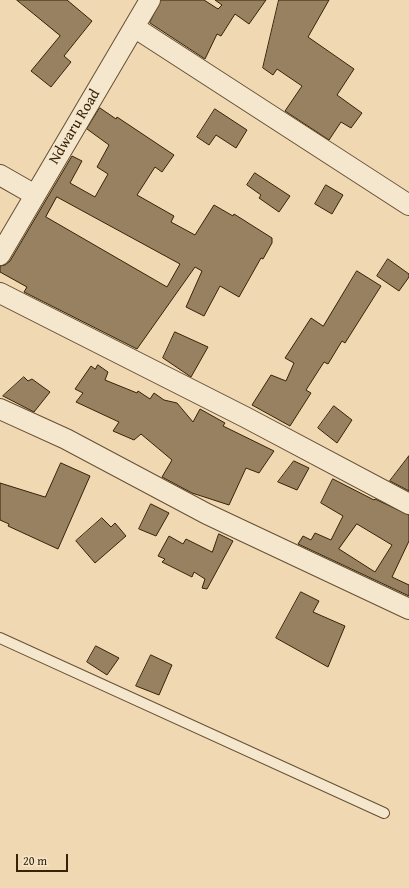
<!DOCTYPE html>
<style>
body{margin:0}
#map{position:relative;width:409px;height:888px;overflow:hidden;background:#f0d8b3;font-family:"Gentium Book Plus",serif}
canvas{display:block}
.scale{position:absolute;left:16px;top:854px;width:52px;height:18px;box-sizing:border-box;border:2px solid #372307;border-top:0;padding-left:5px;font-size:12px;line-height:14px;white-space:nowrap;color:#372307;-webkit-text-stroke:3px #f5e6ce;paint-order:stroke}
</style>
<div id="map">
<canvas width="409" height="888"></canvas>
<div class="scale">20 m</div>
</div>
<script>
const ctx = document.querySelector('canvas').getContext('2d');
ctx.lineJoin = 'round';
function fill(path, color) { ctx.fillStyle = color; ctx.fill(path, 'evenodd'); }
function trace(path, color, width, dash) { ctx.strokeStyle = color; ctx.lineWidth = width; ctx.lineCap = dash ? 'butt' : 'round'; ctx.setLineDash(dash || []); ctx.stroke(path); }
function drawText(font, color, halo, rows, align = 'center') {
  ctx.font = font + ' "Gentium Book Plus",serif'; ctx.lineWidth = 4; ctx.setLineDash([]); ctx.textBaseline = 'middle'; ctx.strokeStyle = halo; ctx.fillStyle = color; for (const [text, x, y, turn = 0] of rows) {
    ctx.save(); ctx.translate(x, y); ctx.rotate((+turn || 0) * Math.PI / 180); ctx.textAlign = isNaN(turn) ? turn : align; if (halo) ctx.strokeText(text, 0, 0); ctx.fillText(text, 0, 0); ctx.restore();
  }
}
const building = new Path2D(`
 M17,0H67L92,21L64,56L71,62L51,87L31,71L60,36Z
 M161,0H204L218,9L222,5L215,0H266L249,24L235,14L221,36L217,34L205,59L150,23Z
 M279,0H329L308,37L354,69L337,95L362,113L351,128L341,122L329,140L285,111L302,86L277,69L273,75L263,68Z
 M100,108L116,119L117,117L174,155L162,172L155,167L137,195L174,216L171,222L195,235L214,205L233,216L234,214L272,238V243L263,259L261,258L239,297L220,286L204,316L186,307L202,271L195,267L137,349L24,292L27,287L0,272V266L5,265L10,261L72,156L82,161L70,183L95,197L108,174L97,167L109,145L87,129ZM57,197L180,264L167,287L46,217Z
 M215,109L247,130L236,148L216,135L209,145L197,137Z
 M255,173L290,196L279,212L259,198L261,195L247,185Z
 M326,185L343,195L332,214L315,204Z
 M388,259L409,274V277L399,291L377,276Z
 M357,271L381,286L345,343L342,341L328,364L324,362L306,390L311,393L290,426L252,405L271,375L286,381L294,363L285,358L311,318L323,326Z
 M175,332L208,347L191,377L163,358Z
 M98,365L108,372L105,380L137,393L138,391L150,399L154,393L164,400L177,403L193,422L200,409L225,423L223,426L274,451L259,473L246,468L229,505L192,493L162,477L172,460L141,434L134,440L113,431L119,422L76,402L83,393L75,389L91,366L95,369Z
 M24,377L28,381L32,379L50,392L34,412L3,396Z
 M334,406L352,420L337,443L318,428Z
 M409,456V491L390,481Z
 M294,461L309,468L297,490L278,482Z
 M61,463L90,476L58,549L8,526L9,524L0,520V483L45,497Z
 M333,479L374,500L375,499L409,515V541L392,577L409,585V596L298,544L303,536L311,540L315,533L331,540L343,516L321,503ZM357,524L392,545L375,572L339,549Z
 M151,504L169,513L156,536L139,529Z
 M102,518L111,527L115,523L126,536L95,563L76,541Z
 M219,534L233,541L207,589L202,588L205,579L194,572L192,577L162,562L165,559L158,556L169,536L183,544L186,539L212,552Z
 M301,592L319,601L313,612L345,626L328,667L276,638Z
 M96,646L119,658L107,675L87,662Z
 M151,655L172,665L159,695L136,686Z`);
fill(building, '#978160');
trace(building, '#372307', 1);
const lane = new Path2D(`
 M0,638L384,813`);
const street = new Path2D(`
 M134,27L409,205
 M0,175L35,195
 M0,255L150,0
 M0,293L245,417L409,504
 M0,409L66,439L207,514L409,609`);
trace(lane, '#655032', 12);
trace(street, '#655032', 22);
trace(lane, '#f5e6ce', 10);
trace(street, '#f5e6ce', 20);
drawText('15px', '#372307', '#f5e6ce', [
 ["Ndwaru Road",75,127,-59]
]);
</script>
